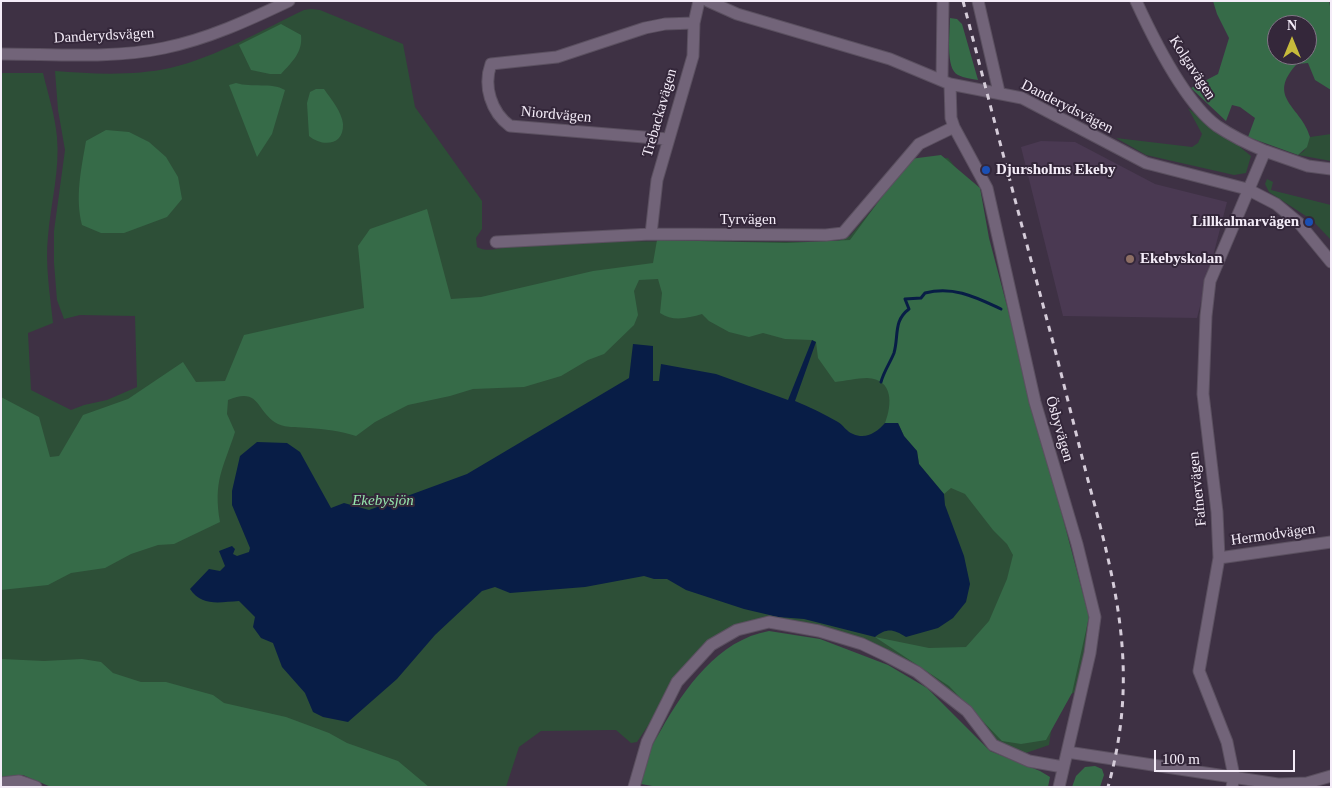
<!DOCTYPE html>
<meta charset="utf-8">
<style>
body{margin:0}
#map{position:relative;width:1332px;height:788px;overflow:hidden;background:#3e3144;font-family:Georgia,serif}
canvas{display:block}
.frame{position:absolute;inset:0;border:2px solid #f4ecf8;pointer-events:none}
.north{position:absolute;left:1267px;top:15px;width:50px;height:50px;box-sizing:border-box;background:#34273a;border:1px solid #817686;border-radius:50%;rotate:0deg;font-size:14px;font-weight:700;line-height:20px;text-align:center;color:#f4ecf8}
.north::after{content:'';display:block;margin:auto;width:18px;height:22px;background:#c7bb3b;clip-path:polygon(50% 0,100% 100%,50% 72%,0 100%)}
.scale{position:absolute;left:1154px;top:750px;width:141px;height:22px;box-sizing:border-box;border:2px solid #f4ecf8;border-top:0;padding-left:6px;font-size:15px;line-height:18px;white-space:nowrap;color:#f4ecf8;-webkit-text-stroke:4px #34273a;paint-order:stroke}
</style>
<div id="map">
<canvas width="1332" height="788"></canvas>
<div class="frame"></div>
<div class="north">N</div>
<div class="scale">100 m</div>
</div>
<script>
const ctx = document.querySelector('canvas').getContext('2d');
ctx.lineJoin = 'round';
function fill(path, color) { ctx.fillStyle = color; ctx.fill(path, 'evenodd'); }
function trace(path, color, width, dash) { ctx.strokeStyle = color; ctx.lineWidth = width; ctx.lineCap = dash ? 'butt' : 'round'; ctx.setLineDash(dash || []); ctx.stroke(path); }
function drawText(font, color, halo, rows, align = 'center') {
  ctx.font = font + ' Georgia,serif'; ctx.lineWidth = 4; ctx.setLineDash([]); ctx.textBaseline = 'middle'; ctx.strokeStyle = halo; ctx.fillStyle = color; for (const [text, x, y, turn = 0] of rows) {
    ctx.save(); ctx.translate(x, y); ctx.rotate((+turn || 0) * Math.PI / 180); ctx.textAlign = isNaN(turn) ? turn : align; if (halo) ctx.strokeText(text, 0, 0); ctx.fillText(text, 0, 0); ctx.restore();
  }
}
fill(new Path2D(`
 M1041,141L1075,142L1155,184L1227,202L1197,318L1063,316L1021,147Z`), '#4a3952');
fill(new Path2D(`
 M311,9L320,10L403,44L415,107L482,201V229L476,238L477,247C491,255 512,244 527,241L836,242L850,236L914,160L948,158L963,177L1011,335L1086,607C1089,636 1084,664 1076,692L1065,696L1052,725L1049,745L1023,754L999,743L956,700L844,635L754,626L717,644L662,705L637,742L631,743L616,730H611L541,731L519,747L506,787H365L1,749V73H43C48,94 55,115 57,137C60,170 51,202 48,236C45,265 50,294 53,323L28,333L31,390L71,410L84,405L107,400L137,387L135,316L80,315L64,319L57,300L54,263V231L65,150L58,110L55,71C93,74 133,76 170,68C217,57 262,30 304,10Z
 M1188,108L1213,129L1240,145V147L1251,156L1246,173L1234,175L1146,155L1116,138L1192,147L1198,143L1202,134Z
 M1331,134V161L1298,155L1304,151L1310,137Z
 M1267,179L1273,182L1271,190L1331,205V240L1312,220L1269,192L1265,184Z`), '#2d4f37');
fill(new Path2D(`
 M1213,1H1329L1331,11V90L1315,80L1308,63L1297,64C1265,98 1302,107 1310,137L1307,147L1298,155L1248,137L1255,118L1240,107L1232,105L1226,121L1191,88L1218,74L1229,38L1217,14ZM1277,25H1307V55H1277Z
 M950,18L957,19L962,24L978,80C972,79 964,78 958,75C945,69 950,31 950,18Z
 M281,24L301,35C303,52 292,62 281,74H270L251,70L239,45Z
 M236,83C252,88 271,82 285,90L272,134L257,157L229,85Z
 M316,89H324C331,99 342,112 343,124C344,146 322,147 309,136L307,103L310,92Z
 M106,130L129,132L149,142L166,157L178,177L182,199L167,217L124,233H101L82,225C75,197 81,170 86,141Z
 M941,155L980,188L989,238L1089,617L1072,693L1046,740L1021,744L1002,741L949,686L875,637L929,648L966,647L989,621L1007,579L1013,555L1007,544L993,530L965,494L951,488L944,494L919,464L917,451L904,436L898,423H885C892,405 894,379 867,378C857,378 845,381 835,382L818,358L816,342L812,340L785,339L763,333L749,337L729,332L709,321L702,314C688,318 673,322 660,313L662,293L658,279L639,280L634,291L638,315L634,325L604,354L588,360L561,376L524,387L473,389L450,396L408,405L375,422L356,436C340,431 325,429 309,428C300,427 286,428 278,424C256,413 261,386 228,400L227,414L235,432C223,469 213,481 220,522L174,544L158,545L131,554L105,568L71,573L48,585L1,590V397L39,417L50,457L59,456L83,415L128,399L183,362L196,382L225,381L244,335L364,308L358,246L370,229L427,209L451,299L481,297L593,271L653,263L657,240L786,243L850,240L910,159Z
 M769,631L820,639L888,665L927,688L990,751L1040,771L1050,777L1048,787H658L641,784C642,775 643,765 646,757C650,748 656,739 661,730C685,688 718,640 769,631Z
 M1,656L2,659L44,661L82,659L101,662L113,673L141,682H166L213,695L224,703L286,717L329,733L347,743L398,761L429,787H51L23,775L1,778Z
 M1095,766L1102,769L1104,775L1100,787H1072L1076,776L1085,767Z`), '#366b48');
fill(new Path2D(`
 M812,340L816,342L795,401C810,407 824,414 838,422C843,425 847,432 853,434C866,440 877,432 885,423H898L904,436L917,451L919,464L944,494L945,505L964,556L970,584L966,602L953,618L938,628L906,637C893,629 887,628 875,637L804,619L778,617L744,609L686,590L667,579H654L644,576L585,587L510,593L495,587L482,591L435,635L397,679L348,722L323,717L313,712L305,693L282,667L273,643L261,638L253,627L255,617L239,601C220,602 202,607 190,589L209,569L220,571L225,566L219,551L232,546L235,549L233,554L237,556L249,552L250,548L232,505V491L240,456L257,442L287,443L300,452L331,508L344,503L369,510L467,474L629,378L633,344L653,346V381H659L661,364L716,374L788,400Z`), '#081d46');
trace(new Path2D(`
 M881,382C884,371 890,363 894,353C899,336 893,321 909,309L905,299L921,298L925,293C954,286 975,297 1001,309`), '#081d46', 3);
const minor = new Path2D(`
 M708,1L737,14L890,59L950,84L1022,98L1146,163L1247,189L1276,204L1299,223L1331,262
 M978,1L999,92
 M1136,1C1153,38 1184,102 1217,126C1232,136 1248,144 1265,151
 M1,54C54,54 112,59 164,48C208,39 249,20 289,1
 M942,80L943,1
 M950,84L951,118L954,127L987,188L1035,402L1077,544L1095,617L1090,653L1059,787
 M668,139L510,126C491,112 483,86 491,64L557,57L645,28L665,24L694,23
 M651,234L657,180L693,56L694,23L699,1
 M496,242L651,234L826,235L843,233L919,144L954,127
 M1219,558L1331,542
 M1067,752L1278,784L1307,783L1331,776
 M1,783L19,781L36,787
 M634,787L647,742L677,682L711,645L737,630L769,622L819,631L862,644L885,655L917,672L967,711L993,745L1029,761L1063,767
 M1232,787L1234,776L1227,742L1199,671L1219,558L1217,512L1203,394L1206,316L1210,281L1265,151L1308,166L1331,169`);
trace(minor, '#5b5060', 13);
trace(minor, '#726479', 11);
trace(new Path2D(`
 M963,1C993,116 1023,231 1054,346C1066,392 1077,438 1089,484C1118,591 1139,676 1108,787`), '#d5ccd9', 3, [6, 6]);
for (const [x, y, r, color] of [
 [986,170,5,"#1a4fb4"],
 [1309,222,5,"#1a4fb4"],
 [1130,259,5,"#8d6e63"]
]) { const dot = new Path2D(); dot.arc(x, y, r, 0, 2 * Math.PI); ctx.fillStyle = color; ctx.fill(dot); trace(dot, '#34273a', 2); }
drawText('15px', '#f4ecf8', '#34273a', [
 ["Danderydsvägen",104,36,-3],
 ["Kolgavägen",1192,68,57],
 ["Danderydsvägen",1067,107,27],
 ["Trebackavägen",660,113,-74],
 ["Niordvägen",556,115,5],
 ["Tyrvägen",748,220],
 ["Ösbyvägen",1059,429,74],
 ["Fafnervägen",1198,489,-96],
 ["Hermodvägen",1273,535,-8]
]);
drawText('bold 15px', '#f4ecf8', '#34273a', [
 ["Djursholms Ekeby",996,170],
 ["Lillkalmarvägen",1299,222,"right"],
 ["Ekebyskolan",1140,259]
], 'left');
drawText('italic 15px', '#96e6ad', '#34273a', [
 ["Ekebysjön",383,501]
]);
</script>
